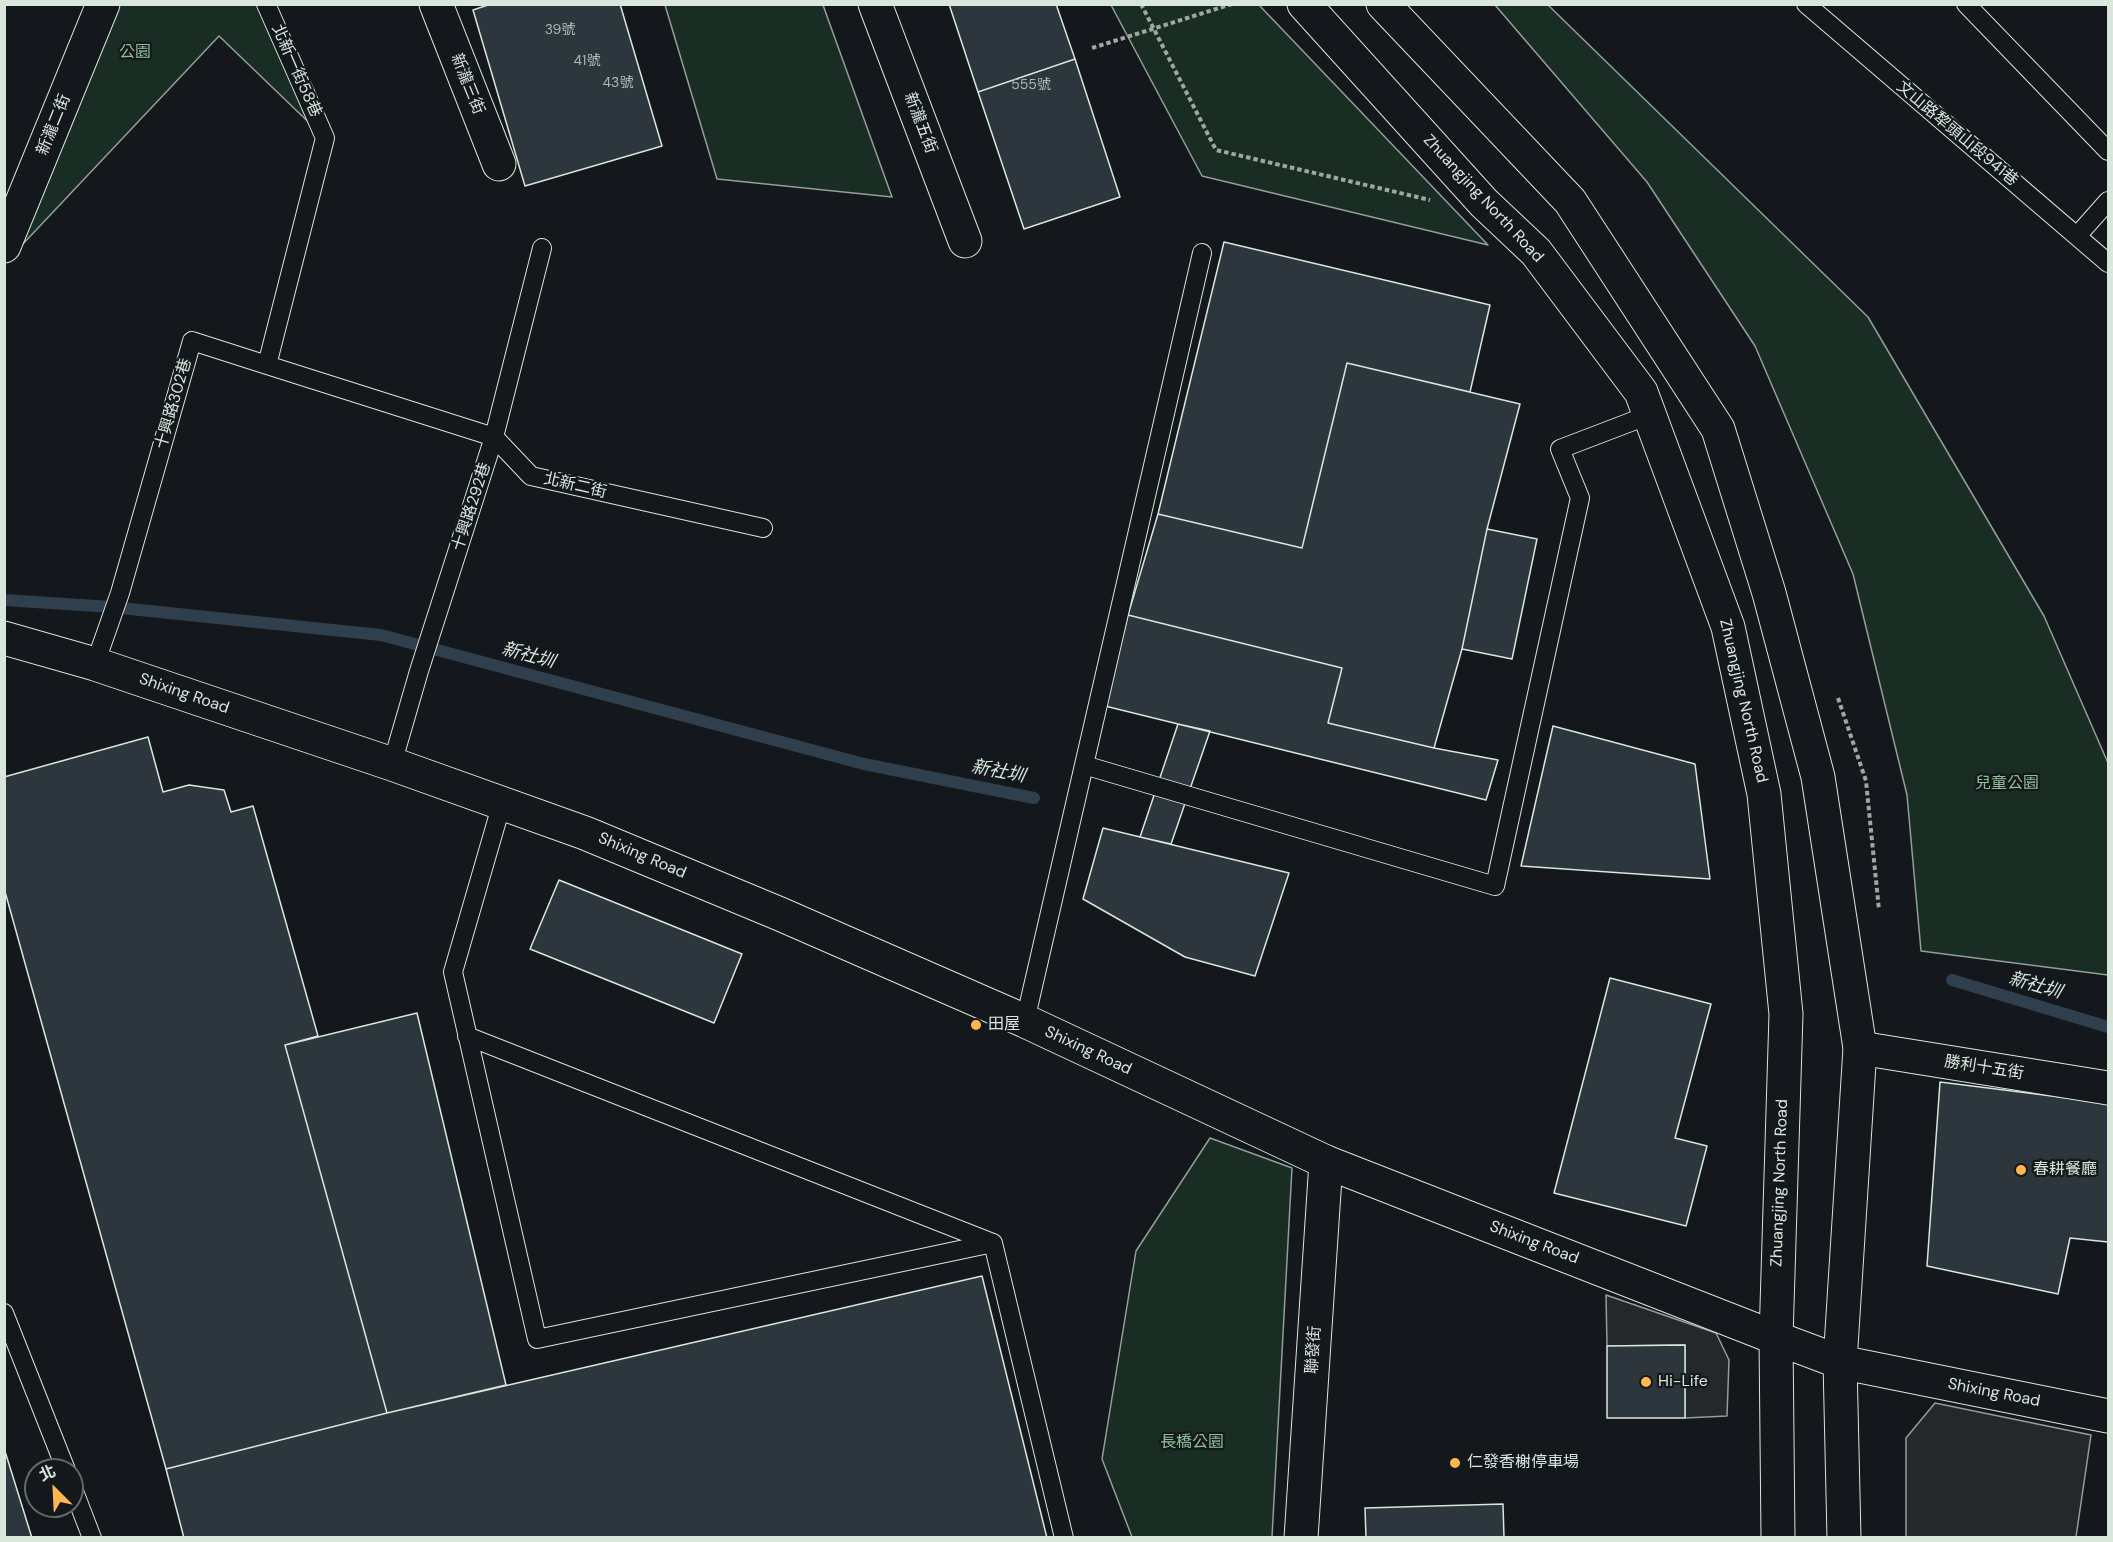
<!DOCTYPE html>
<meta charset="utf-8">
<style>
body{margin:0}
#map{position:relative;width:2113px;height:1542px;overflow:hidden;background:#14181c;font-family:"DM Sans","Noto Sans TC",sans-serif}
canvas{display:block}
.frame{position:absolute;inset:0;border:6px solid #d8e6dc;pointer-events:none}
.north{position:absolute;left:24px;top:1458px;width:60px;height:60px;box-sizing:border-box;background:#14181c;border:2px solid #626a69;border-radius:50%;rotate:336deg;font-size:16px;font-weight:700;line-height:24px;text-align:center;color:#d8e6dc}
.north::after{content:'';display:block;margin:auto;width:21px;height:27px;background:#ffb74d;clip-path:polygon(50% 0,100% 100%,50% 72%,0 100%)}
</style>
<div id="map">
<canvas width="2113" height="1542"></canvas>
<div class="frame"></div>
<div class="north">北</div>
</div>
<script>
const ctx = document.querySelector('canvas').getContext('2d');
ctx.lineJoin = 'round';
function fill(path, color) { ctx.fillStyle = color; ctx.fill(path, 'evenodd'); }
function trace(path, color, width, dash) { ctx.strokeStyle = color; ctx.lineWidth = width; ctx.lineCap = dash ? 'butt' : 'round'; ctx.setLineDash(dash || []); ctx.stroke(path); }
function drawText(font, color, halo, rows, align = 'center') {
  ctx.font = font + ' "DM Sans","Noto Sans TC",sans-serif'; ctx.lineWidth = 4.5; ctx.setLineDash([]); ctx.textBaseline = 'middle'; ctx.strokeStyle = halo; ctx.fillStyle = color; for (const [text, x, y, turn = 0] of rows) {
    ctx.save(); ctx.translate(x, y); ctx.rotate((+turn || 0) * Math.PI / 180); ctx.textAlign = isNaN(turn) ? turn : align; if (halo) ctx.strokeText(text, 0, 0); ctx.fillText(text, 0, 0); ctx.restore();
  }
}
const green = new Path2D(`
 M103,5H266L325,138L219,36L5,263V246Z
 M665,5H823L892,197L717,179Z
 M1111,5H1259L1488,245L1202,176Z
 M1495,5H1548L1868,317L2044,616L2108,763V975L1921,951L1907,795L1853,574L1755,346L1647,182Z
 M1210,1138L1292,1168L1272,1537H1132L1102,1459L1136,1251Z`);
fill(green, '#1a2d24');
trace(green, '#939e99', 1.5);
const parking = new Path2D(`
 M1606,1295L1716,1333L1729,1360L1727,1416L1685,1418V1345L1607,1346Z
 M1935,1403L2091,1435L2076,1537H1906V1438Z`);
fill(parking, '#24282b');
trace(parking, '#939e99', 1.5);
trace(new Path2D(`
 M4,600L111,607L381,635L864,764L1034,798
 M1952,980L2108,1027`), '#2f3f4d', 12);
const building = new Path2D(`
 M491,4H620L662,146L525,186L473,10Z
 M949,4H1056L1075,59L978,92Z
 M1075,59L1120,197L1024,229L978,92Z
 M1224,242L1490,305L1470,392L1347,363L1302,548L1158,514Z
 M1347,363L1520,404L1487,529L1462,649L1434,748L1328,723L1342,668L1128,615L1158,514L1302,548Z
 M1487,529L1537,539L1512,659L1462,649Z
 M1128,615L1342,668L1328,723L1434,748L1498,760L1486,800L1105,706Z
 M1178,724L1210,731L1171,844L1140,837Z
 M1553,726L1695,764L1710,879L1521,866Z
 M148,737L163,792L189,785L224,790L231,812L253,806L318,1036L285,1045L387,1413L166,1469L4,888V777Z
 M1103,828L1289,873L1255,976L1185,957L1083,899Z
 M559,880L742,954L714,1023L530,949Z
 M1610,978L1711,1004L1675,1138L1707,1146L1686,1226L1554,1193Z
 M417,1013L506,1385L387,1413L285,1045Z
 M1940,1082L2108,1103V1242L2070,1238L2058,1294L1927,1266Z
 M982,1276L1047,1538H184L166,1469L387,1413Z
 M1685,1345V1418H1607V1346Z
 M4,1448L32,1538H4Z
 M1503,1504L1504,1538H1366L1365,1508Z`);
fill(building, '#2c363c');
trace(building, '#d8e6dc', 1.5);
const service = new Path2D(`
 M1806,4L2108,263
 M1966,4L2108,151
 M2077,236L2108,201
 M267,365L494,437L531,476L763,528
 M95,664L120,593L192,341L267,365L325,138L266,4
 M392,764L419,671L494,437L542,248
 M1084,765L1495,886L1580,498L1560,449L1649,415
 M502,803L453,972L537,1339L993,1243L1064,1538
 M1025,1021L1202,253
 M467,1036L993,1243
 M4,1313L66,1470
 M72,1486L92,1538`);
const minor = new Path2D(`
 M436,4L499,164
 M875,4L965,241
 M4,246L103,4
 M1860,1048L2108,1088
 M1301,1538L1326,1162`);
const tertiary = new Path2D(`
 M1304,4L1484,203L1536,252L1641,392L1728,627L1764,794L1786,1014L1776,1338L1778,1538
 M1383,4L1570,201L1718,429L1769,593L1818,777L1860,1048L1840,1362L1844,1538
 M4,638L95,664L392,764L585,833L780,914L1025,1021L1326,1162L1776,1338L1840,1362L2108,1416`);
trace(service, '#d8e6dc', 20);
trace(minor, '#d8e6dc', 35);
trace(tertiary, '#d8e6dc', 35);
trace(new Path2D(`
 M1141,4L1216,150L1430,200
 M1092,48L1232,4
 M1838,698L1866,781L1879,910`), '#9da8a2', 4, [4.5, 3]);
trace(service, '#14181c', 18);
trace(minor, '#14181c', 33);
trace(tertiary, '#14181c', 33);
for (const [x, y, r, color] of [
 [976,1025,6,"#ffb74d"],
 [2021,1170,6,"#ffb74d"],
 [1646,1382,6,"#ffb74d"],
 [1455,1463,6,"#ffb74d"]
]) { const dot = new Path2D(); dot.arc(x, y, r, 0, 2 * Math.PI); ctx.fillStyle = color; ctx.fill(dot); trace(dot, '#14181c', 2); }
drawText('14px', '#adbab4', null, [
 ["39號",560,30],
 ["41號",587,61],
 ["43號",618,83],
 ["555號",1031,85]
]);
drawText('16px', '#8ac095', '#14181c', [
 ["公園",135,53],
 ["兒童公園",2007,784],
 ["長橋公園",1192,1443]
]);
drawText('16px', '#d8e6dc', '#14181c', [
 ["北新一街58巷",296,71,66],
 ["新瀧三街",467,84,68],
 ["新瀧五街",920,123,69],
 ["新瀧二街",54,125,-68],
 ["文山路犂頭山段941巷",1957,134,40],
 ["Zhuangjing North Road",1483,199,47],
 ["十興路302巷",174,404,-74],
 ["北新二街",575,486,13],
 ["十興路292巷",472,507,-72],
 ["Shixing Road",184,694,19],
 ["Zhuangjing North Road",1743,701,77],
 ["Shixing Road",642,856,23],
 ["Shixing Road",1088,1051,25],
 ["勝利十五街",1984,1068,9],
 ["Zhuangjing North Road",1780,1183,-88],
 ["Shixing Road",1534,1243,21],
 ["聯發街",1314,1350,-86],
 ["Shixing Road",1994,1393,11]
]);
drawText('16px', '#d8e6dc', '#14181c', [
 ["田屋",988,1025],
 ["春耕餐廳",2033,1170],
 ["Hi-Life",1658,1382],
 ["仁發香榭停車場",1467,1463]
], 'left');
drawText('italic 18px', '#d8e6dc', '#14181c', [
 ["新社圳",528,656,15],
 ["新社圳",998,772,11],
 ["新社圳",2035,986,16]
]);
</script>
